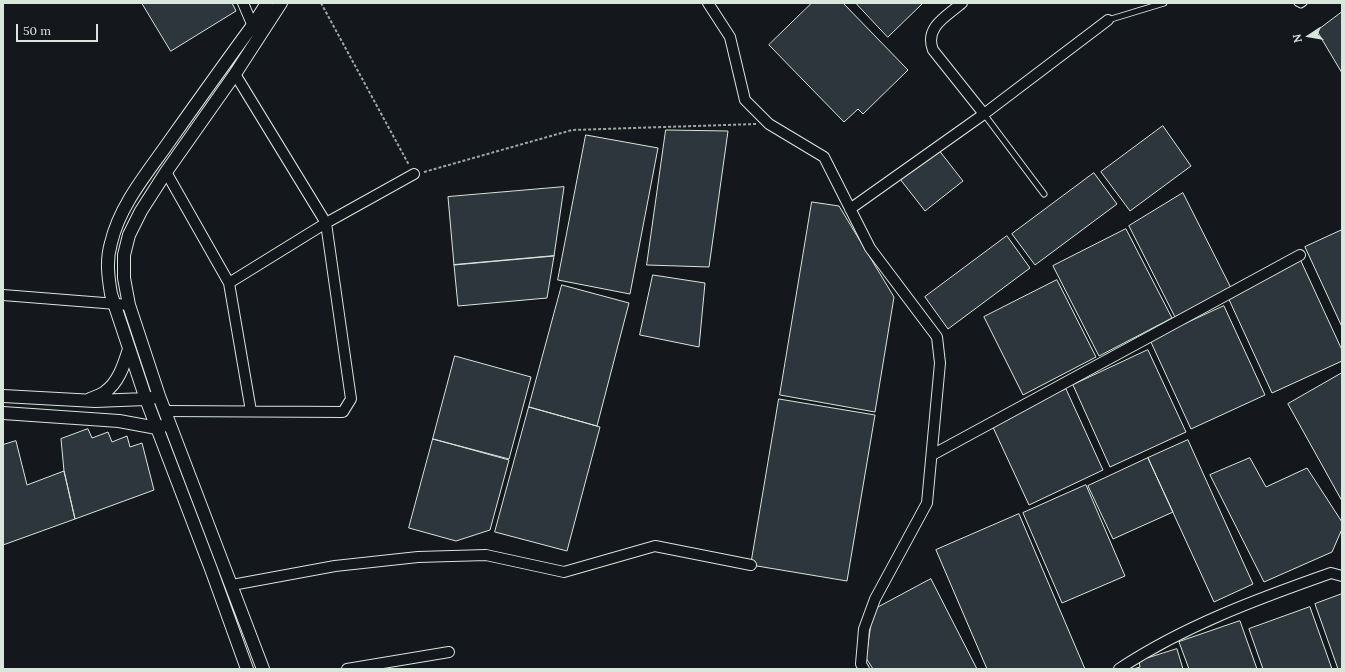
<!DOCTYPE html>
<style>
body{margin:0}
#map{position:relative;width:1345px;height:672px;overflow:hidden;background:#14181c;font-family:Lora,serif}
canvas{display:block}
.frame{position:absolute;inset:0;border:4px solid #d8e6dc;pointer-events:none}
.north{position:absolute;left:1289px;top:16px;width:40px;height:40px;-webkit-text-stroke:3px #14181c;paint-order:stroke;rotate:258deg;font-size:11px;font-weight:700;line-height:16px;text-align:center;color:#d8e6dc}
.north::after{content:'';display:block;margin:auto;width:14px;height:18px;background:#d8e6dc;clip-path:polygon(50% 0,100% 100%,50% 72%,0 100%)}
.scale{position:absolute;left:16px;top:24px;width:82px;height:18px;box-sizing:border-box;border:2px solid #d8e6dc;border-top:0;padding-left:5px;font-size:12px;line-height:14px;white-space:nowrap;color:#d8e6dc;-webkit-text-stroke:3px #14181c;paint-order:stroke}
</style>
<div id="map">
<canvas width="1345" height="672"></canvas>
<div class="frame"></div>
<div class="north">N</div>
<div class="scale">50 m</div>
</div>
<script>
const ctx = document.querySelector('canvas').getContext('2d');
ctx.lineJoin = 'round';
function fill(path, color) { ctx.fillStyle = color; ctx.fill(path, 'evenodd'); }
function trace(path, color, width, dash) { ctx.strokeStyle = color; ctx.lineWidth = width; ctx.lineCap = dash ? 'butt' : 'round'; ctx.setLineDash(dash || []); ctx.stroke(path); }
const building = new Path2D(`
 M142,3H232L236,11L171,51Z
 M812,3H843L908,70L863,114L858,109L844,122L769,45Z
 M856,3H923L888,37Z
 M1342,12V73L1317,31Z
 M1163,126L1191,166L1130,211L1101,172Z
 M666,130L728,131L709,267L647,265Z
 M586,135L658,148L630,294L558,280Z
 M938,149L963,181L925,211L900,179Z
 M1094,173L1117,204L1035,265L1012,234Z
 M564,187L554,256L454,265L448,197Z
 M1183,193L1231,288L1175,317L1129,226Z
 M812,202L839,206L894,297L875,412L780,395Z
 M1126,229L1172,318L1099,356L1053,266Z
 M1342,230V327L1305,247Z
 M1007,236L1030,268L948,329L925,297Z
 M554,256L547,298L458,306L454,265Z
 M1300,259L1342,350V361L1272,393L1226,293Z
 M653,275L705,283L699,347L640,335Z
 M1057,280L1096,357L1023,395L984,317Z
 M562,285L629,303L597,426L529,407Z
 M1224,306L1265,395L1191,429L1150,340Z
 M1148,350L1186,432L1110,467L1073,385Z
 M455,356L531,377L509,459L433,439Z
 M1342,373V501L1288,404Z
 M1066,389L1103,470L1029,505L991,423Z
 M779,399L875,415L847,581L751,565Z
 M529,407L600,427L567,551L495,532Z
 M88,429L92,438L108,432L112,442L127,436L130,447L142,443L154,490L75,519L64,471L61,439Z
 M433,439L509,460L490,530L456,541L409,528Z
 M1188,440L1253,584L1214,602L1148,458Z
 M16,441L27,485L64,471L75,519L3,545V445Z
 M1148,458L1173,512L1113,539L1088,486Z
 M1250,458L1266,487L1307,468L1342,522V529L1332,552L1264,582L1210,475Z
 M1086,485L1125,576L1062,603L1023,513Z
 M1019,514L1085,669H987L936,550Z
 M931,579L977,669H873L866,658L873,610Z
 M1342,594V669H1338L1315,604Z
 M1310,607L1332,669H1263L1249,629Z
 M1240,621L1257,669H1189L1179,642Z
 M1177,649L1183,669H1133L1140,667L1139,661Z`);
fill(building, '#2c363c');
trace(building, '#d8e6dc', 1);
const service = new Path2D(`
 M1297,3L1301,5L1304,3
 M1108,20L1164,3
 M984,114L1044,194`);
const minor = new Path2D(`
 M243,3L255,31
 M708,3L730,37L745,100L769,124L824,157L870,248L937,337L940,363L927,503L875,599L864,629L861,664L864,669
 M962,3C947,16 924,27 933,50L984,114
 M166,172L229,283L326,223L414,174
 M850,209L984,114L1108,20
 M229,283L251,411
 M3,295L129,305
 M165,411L343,412L351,399L326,223L235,74
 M932,455L1300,255
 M232,585L335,566L418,557L486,555L564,572L655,546L751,565
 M347,669L449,652
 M1119,669C1184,626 1257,599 1331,573L1342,576`);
const tertiary = new Path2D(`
 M3,396L95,401L146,399L152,398
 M90,399C95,397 101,395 105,392C119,382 124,364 129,349
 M3,413L119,421L157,428L163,426
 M247,669L211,569L146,399L111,294C108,276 106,260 111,243C120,204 149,171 171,139C198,101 225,63 253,25L267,3
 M263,669L159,396L129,305L124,278V255L129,235L141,211L166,172L235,74L281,3`);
trace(service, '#d8e6dc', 7);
trace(minor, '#d8e6dc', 12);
trace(tertiary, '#d8e6dc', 14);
trace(new Path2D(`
 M321,3L409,165
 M424,172L572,130L756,124`), '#9da8a2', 2, [3, 2]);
trace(service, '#14181c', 5);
trace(minor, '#14181c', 10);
trace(tertiary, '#14181c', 12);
</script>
